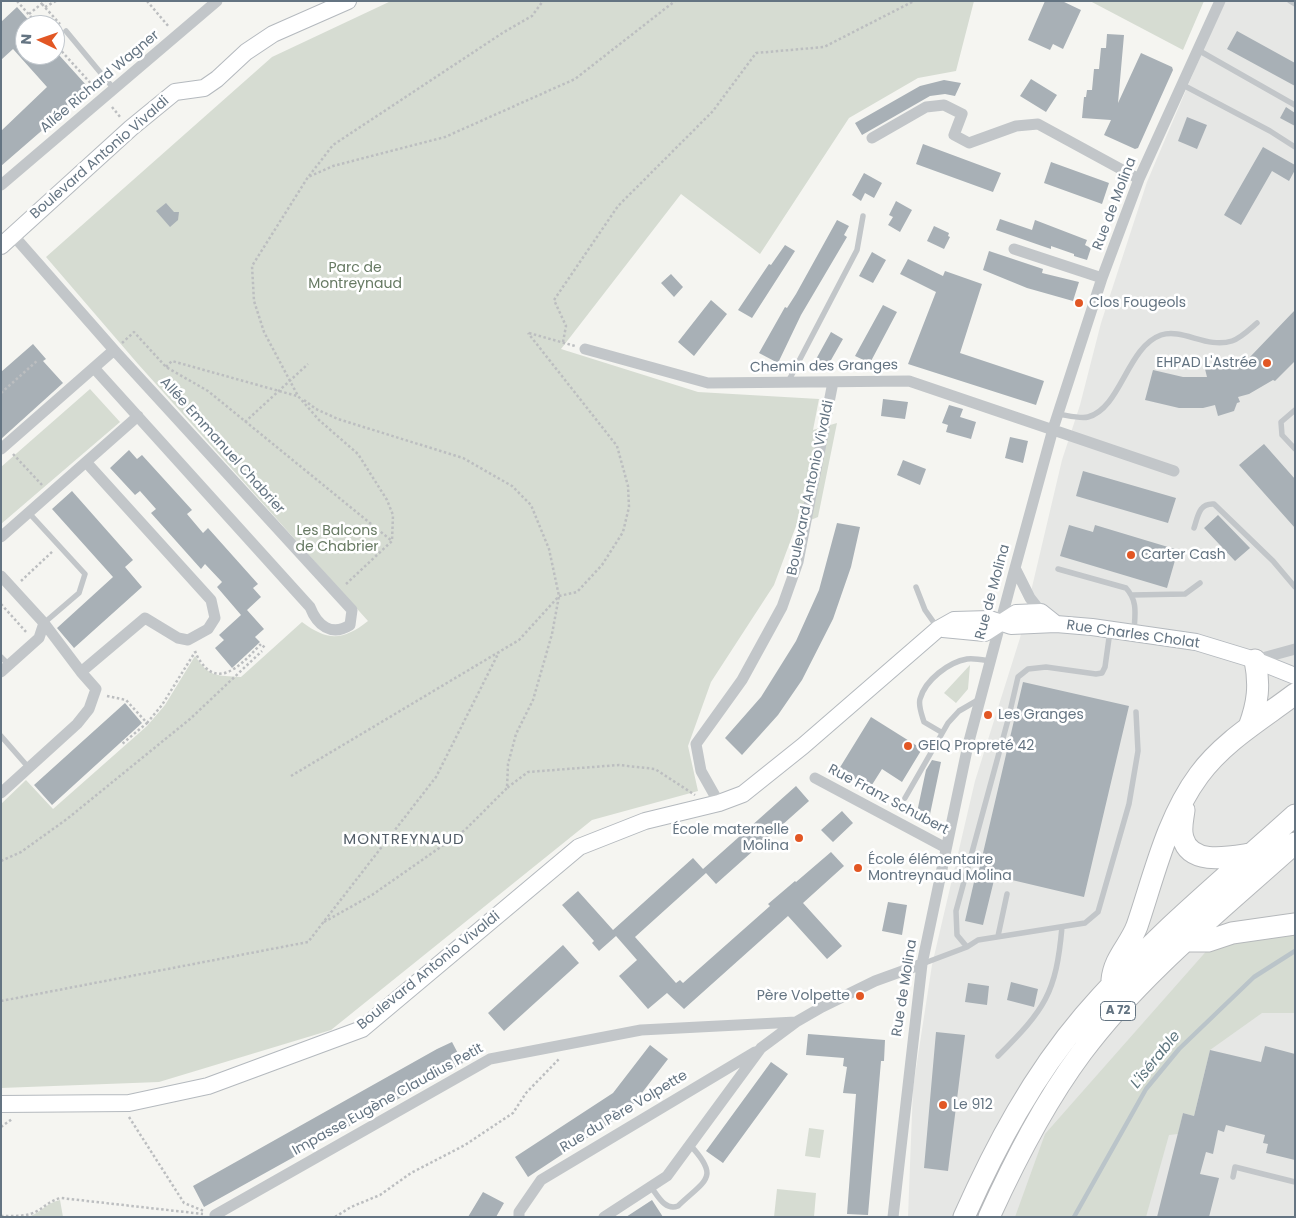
<!DOCTYPE html>
<meta charset="utf-8">
<style>
body{margin:0}
#map{position:relative;width:1296px;height:1218px;overflow:hidden;background:#f5f5f1;font-family:Poppins,sans-serif}
canvas{display:block}
.frame{position:absolute;inset:0;border:2px solid #647482;pointer-events:none}
.north{position:absolute;left:15px;top:15px;width:50px;height:50px;box-sizing:border-box;background:#fff;border:1px solid #c1c7cd;border-radius:50%;rotate:273deg;font-size:14px;font-weight:700;line-height:20px;text-align:center;color:#647482}
.north::after{content:'';display:block;margin:auto;width:18px;height:22px;background:#e25724;clip-path:polygon(50% 0,100% 100%,50% 72%,0 100%)}
</style>
<div id="map">
<canvas width="1296" height="1218"></canvas>
<div class="frame"></div>
<div class="north">N</div>
</div>
<script>
const ctx = document.querySelector('canvas').getContext('2d');
ctx.lineJoin = 'round';
function fill(path, color) { ctx.fillStyle = color; ctx.fill(path, 'evenodd'); }
function trace(path, color, width, dash) { ctx.strokeStyle = color; ctx.lineWidth = width; ctx.lineCap = dash ? 'butt' : 'round'; ctx.setLineDash(dash || []); ctx.stroke(path); }
function drawText(font, color, halo, rows, align = 'center') {
  ctx.font = font + ' Poppins,sans-serif'; ctx.lineWidth = 5; ctx.setLineDash([]); ctx.textBaseline = 'middle'; ctx.strokeStyle = halo; ctx.fillStyle = color; for (const [text, x, y, turn = 0] of rows) {
    ctx.save(); ctx.translate(x, y); ctx.rotate((+turn || 0) * Math.PI / 180); ctx.textAlign = isNaN(turn) ? turn : align; if (halo) ctx.strokeText(text, 0, 0); ctx.fillText(text, 0, 0); ctx.restore();
  }
}
fill(new Path2D(`
 M1226,1H1295V1217H908L913,1088L932,965L975,781L1020,638L1062,460L1080,405L1101,323L1147,182L1217,17Z`), '#e6e7e5');
fill(new Path2D(`
 M391,1H974L956,71L918,78L849,118L760,254L681,194L561,349L698,392L819,399L813,430L837,423L818,517L796,526L774,585L711,682L688,746L698,791L592,820L331,1030L159,1082L1,1088V804L26,780L53,809L147,726L165,705L195,656C210,678 216,675 241,677L302,622C327,641 343,641 368,621L138,364L46,257L272,57Z
 M1090,1H1204L1183,50Z
 M90,389L120,422L1,524V467Z
 M970,665L968,689L956,703L944,693Z
 M1295,927V1013H1262L1210,1050L1194,1116L1183,1113L1178,1134L1169,1135L1146,1217H1015L1045,1134L1210,947Z
 M809,1128L824,1130L820,1158L805,1156Z
 M777,1189L816,1193L814,1217H774Z
 M60,1200L63,1217H28C40,1213 48,1202 60,1200Z`), '#d6dcd2');
trace(new Path2D(`
 M1074,1217L1146,1089L1179,1049L1254,977L1295,951`), '#bac4c9', 4.5);
fill(new Path2D(`
 M1045,1H1062L1081,10L1063,49L1053,44L1050,50L1028,40Z
 M17,7L33,25H25V55H59L87,86L67,104L69,107L1,166V131L47,87L13,49L1,60V22Z
 M1237,31L1295,63V86L1227,49Z
 M1107,34L1124,35L1118,103L1141,53L1172,67L1173,70L1138,148L1135,149L1104,135L1111,120L1082,118L1084,97H1086L1087,90H1092L1094,69H1099L1101,48H1106Z
 M1031,79L1057,95L1046,112L1020,96Z
 M944,80L961,83L955,96L945,94L930,96L862,135L855,123L920,86Z
 M1286,107L1295,113V126L1280,118Z
 M1187,117L1207,125L1197,149L1178,141Z
 M923,144L1001,173L993,192L916,164Z
 M1263,147L1295,165V170L1289,181L1272,171L1241,225L1224,215Z
 M1051,162L1109,183L1102,204L1044,183Z
 M864,173L882,183L874,198L865,193L861,201L852,195Z
 M896,201L912,210L900,232L888,225L893,217L889,215Z
 M166,203L174,212H179L178,220L170,227L156,211Z
 M1000,219L1032,230L1035,220L1087,240L1085,245L1091,248L1087,260L1074,256V254L1051,246V249L1045,247L996,230Z
 M837,220L849,226L844,235L847,237L801,315L778,363L759,353L785,307L787,308L796,294Z
 M934,226L949,233L948,236L950,237L944,249L927,241Z
 M785,245L795,251L752,318L738,310L769,264L771,265Z
 M989,251L1043,269L1042,273L1079,282L1073,301L1027,288L983,270Z
 M872,252L886,260L873,283L859,276Z
 M908,259L943,276L945,271L982,284L960,353L1044,381L1036,405L908,364L936,292L900,274Z
 M671,274L683,287L674,297L661,283Z
 M711,300L727,314L694,356L678,342Z
 M883,305L897,312L870,363L855,356Z
 M1295,310V361L1275,381L1273,380L1249,394L1238,397L1240,402L1237,403L1234,411L1218,416L1215,405L1203,408H1179L1145,400L1153,370L1183,377H1207L1205,369L1228,362L1229,366L1241,363L1250,357Z
 M831,332L843,339L827,367L815,361Z
 M33,344L46,359L43,361L63,383L1,439V372Z
 M883,399L908,402L905,419L881,416Z
 M949,405L963,409L960,417L976,422L971,439L946,432L948,425L942,423Z
 M1010,437L1028,441L1023,463L1005,458Z
 M1264,444L1295,479V528L1239,465Z
 M129,450L137,459L142,455L192,510L187,514L203,533L208,528L258,584L253,588L261,597L247,610L264,629L255,637L260,642L232,668L215,648L224,640L219,635L241,615L217,587L222,582L205,564L201,569L151,513L156,509L140,491L135,495L110,468Z
 M903,460L926,469L920,485L897,475Z
 M1083,471L1176,498L1168,523L1076,496Z
 M72,491L133,560L125,567L142,587L74,648L57,628L113,577L52,509Z
 M1218,515L1250,548L1235,561L1204,528Z
 M837,523L860,527L851,567L833,619L802,680L778,715L742,755L725,738L761,697L796,641L819,590Z
 M1069,525L1093,532L1095,525L1178,550L1167,588L1060,556Z
 M1023,682L1129,706L1084,897L995,876L983,925L965,921L974,882L976,883Z
 M125,703L142,723L52,805L34,785Z
 M871,717L922,749L902,782L882,769L870,788L839,769Z
 M932,760L941,762L929,819L916,817L926,770Z
 M796,786L809,801L716,884L706,873L635,937L676,983L680,980L683,983L770,906L768,904L795,881L796,882L831,852L844,866L803,903L842,946L827,959L788,916L684,1009L667,993L648,1009L619,976L637,960L616,936L599,951L592,943L594,941L562,905L578,891L613,930L693,858L703,869Z
 M842,811L853,823L833,842L821,830Z
 M888,902L907,905L902,935L882,931Z
 M563,945L579,963L504,1031L488,1013Z
 M1011,982L1038,989L1034,1007L1007,1000Z
 M968,983L989,986L987,1005L965,1002Z
 M936,1032L965,1035L948,1171L924,1168Z
 M808,1034L885,1040L884,1061H881L868,1215L847,1214L856,1094L843,1093L847,1067L843,1066L844,1058L806,1055Z
 M452,1042L463,1063L204,1207L193,1186L437,1049Z
 M650,1045L668,1059L628,1111L528,1177L515,1157L613,1093Z
 M1265,1046L1295,1054V1160L1266,1153L1268,1144L1263,1143L1265,1135L1226,1125L1224,1132L1218,1130L1213,1154L1206,1152L1200,1174L1219,1178L1209,1217H1157L1183,1113L1194,1116L1210,1050L1261,1062Z
 M771,1062L788,1074L723,1163L706,1151Z
 M483,1192L504,1203L496,1217H468Z
 M652,1200L663,1217H626Z`), '#a8b0b6');
const secondary = new Path2D(`
 M1,246L131,128L175,92L204,88L217,79L246,52L273,34L348,1
 M943,629L985,633L1016,613L1041,612L1056,624
 M1,1104L129,1103L208,1086L362,1029L579,847L645,821L719,803L743,794L803,746L938,629L954,620L990,619L1011,626L1056,624L1092,627L1196,642L1255,660L1295,676`);
const highway = new Path2D(`
 M1249,727C1258,703 1260,685 1255,660
 M1184,810C1183,819 1180,829 1183,838C1190,866 1230,857 1251,854
 M1186,941H1208L1232,933L1295,924
 M1112,980C1114,958 1130,945 1137,926C1154,876 1167,818 1199,775C1224,741 1262,719 1295,694
 M964,1217C996,1145 1033,1076 1084,1016C1147,942 1223,880 1295,815
 M989,1217C1015,1160 1044,1103 1082,1052C1141,973 1222,909 1295,843`);
trace(secondary, '#b4b9be', 18);
trace(highway, '#b5b8bb', 23);
trace(new Path2D(`
 M17,1L38,25
 M147,1L169,27
 M42,4L60,24
 M45,7L56,1
 M29,14L45,1
 M55,44L95,88
 M112,107L121,118
 M309,176L333,145L504,32L532,16L543,1
 M529,333L575,346
 M563,342L566,326L554,300L618,206L713,111L756,53L824,47L914,1
 M122,343L134,332L166,367L208,391L392,541
 M166,367L172,361L297,396
 M1,393L38,360
 M304,400L316,409L338,419L463,458L512,486L531,505L549,549L559,596L552,634L533,700L516,734L508,764L507,788L528,772L619,765L655,769L695,795
 M245,422L308,364
 M13,454L42,485
 M21,581L53,551
 M346,584L392,541L393,515L387,500L358,454L319,420L298,396L264,332L254,301L252,266L308,177L333,166L445,137L575,79L675,1
 M1,604L27,633
 M195,651C197,657 201,663 206,668C225,686 248,657 261,644L265,648
 M107,696L126,700L147,723L122,744
 M147,723L162,705L195,652
 M291,776L519,640L559,596L577,592L602,565L623,532L629,507L628,486L617,446L528,333
 M1,861L21,852L67,819L190,719L262,651
 M324,922L372,895L465,830L507,788
 M1,1001L308,942L436,777L499,652
 M129,1117L184,1203L204,1211
 M1,1127L12,1119
 M1,1216C13,1216 27,1217 37,1211C46,1206 51,1200 61,1198L203,1214
 M335,1217L351,1207L380,1195L411,1173L465,1145L513,1113L526,1093L559,1059`), '#bcbec0', 2.5, [2.5, 2.5]);
trace(new Path2D(`
 M1290,1L1295,4
 M66,31L114,89
 M1198,50L1295,105
 M1183,85L1270,131L1295,147
 M788,382L857,250L863,216
 M1295,410L1281,422L1282,435L1295,449
 M1058,414C1066,415 1080,419 1088,417C1121,408 1127,347 1161,335C1183,328 1207,349 1232,341C1241,338 1250,329 1257,323
 M29,513L85,574L79,593L44,623
 M1194,528C1198,516 1199,503 1214,504L1273,561L1295,587
 M1058,569L1126,588C1138,601 1135,614 1134,631
 M916,587L925,610L937,627
 M1132,595L1185,594L1200,583
 M1,657L9,665
 M941,732L924,722C922,715 918,706 920,699C925,680 949,662 967,659C974,658 984,660 991,661
 M1,736L29,768
 M905,798L948,723L959,711L978,700
 M998,936L1007,894
 M967,947L957,935L956,911L1008,720L1018,677L1028,669L1046,667L1096,674L1102,673L1105,667L1110,631
 M922,964L967,947L978,940L1085,923L1098,912L1129,804L1138,751L1136,712
 M998,1056C1045,1009 1056,994 1062,927
 M1233,1177L1235,1167L1295,1182
 M651,1187C658,1196 665,1211 678,1206C705,1180 721,1178 690,1145`), '#c2c6c9', 5.5);
trace(new Path2D(`
 M872,138L926,107L944,105L962,114L954,135L969,143L1016,126L1038,124L1139,179
 M1,185L217,1
 M1014,249L1102,278
 M585,349L708,383L909,381L1174,471
 M94,368L310,607C317,625 331,637 350,625L352,610L114,350
 M1,449L114,350L13,235
 M1,537L138,416
 M1015,568L1030,598L1041,612
 M1,576L44,623L39,638L1,672
 M1255,660L1295,649
 M81,672L145,618L178,638L188,640L208,629L215,618L211,600L86,462
 M815,778L946,848
 M1,793L77,724L89,709L96,689L81,672L44,623
 M719,803L701,771L696,744L742,680L782,607L798,562L833,382
 M215,1215L490,1059L641,1030L796,1022
 M519,1217V1212L541,1180L755,1052
 M604,1217L667,1176L761,1048L796,1022L822,1007L875,981L922,964
 M893,1217L922,964L968,745L1015,568L1053,429L1102,278L1139,179L1220,1`), '#c2c6c9', 11);
trace(secondary, '#fff', 16);
trace(highway, '#fff', 21);
for (const [x, y, r, color] of [
 [1079,303,5,"#e25724"],
 [1267,363,5,"#e25724"],
 [1131,555,5,"#e25724"],
 [988,715,5,"#e25724"],
 [908,746,5,"#e25724"],
 [799,838,5,"#e25724"],
 [858,868,5,"#e25724"],
 [860,996,5,"#e25724"],
 [943,1105,5,"#e25724"]
]) { const dot = new Path2D(); dot.arc(x, y, r, 0, 2 * Math.PI); ctx.fillStyle = color; ctx.fill(dot); trace(dot, '#fff', 2); }
for (const [x, y, w] of [
 [1118,1011,35]
]) { const box = new Path2D(); box.roundRect(x - w / 2, y - 9.5, w, 19, 4); ctx.fillStyle = '#fff'; ctx.fill(box); trace(box, '#647482', 1); }
drawText('bold 12px', '#647482', null, [
 ["A 72",1118,1011]
]);
drawText('14px', '#647482', '#fff', [
 ["Allée Richard Wagner",100,82,-40],
 ["Boulevard Antonio Vivaldi",100,158,-41],
 ["Rue de Molina",1115,204,-69],
 ["Chemin des Granges",824,367,-1],
 ["Allée Emmanuel Chabrier",222,446,48],
 ["Boulevard Antonio Vivaldi",811,488,-78],
 ["Rue de Molina",993,592,-75],
 ["Rue Charles Cholat",1133,635,8],
 ["Rue Franz Schubert",888,800,28],
 ["Boulevard Antonio Vivaldi",429,971,-39],
 ["Rue de Molina",905,988,-81],
 ["Impasse Eugène Claudius Petit",388,1100,-29],
 ["Rue du Père Volpette",624,1112,-31]
]);
drawText('14px', '#677a63', '#fff', [
 ["Parc de",355,268],
 ["Montreynaud",355,284],
 ["Les Balcons",337,531],
 ["de Chabrier",337,547]
]);
drawText('14px', '#647482', '#fff', [
 ["Clos Fougeols",1089,303],
 ["EHPAD L'Astrée",1257,363,"right"],
 ["Carter Cash",1141,555],
 ["Les Granges",998,715],
 ["GEIQ Propreté 42",918,746],
 ["École maternelle",789,830,"right"],
 ["Molina",789,846,"right"],
 ["École élémentaire",868,860],
 ["Montreynaud Molina",868,876],
 ["Père Volpette",850,996,"right"],
 ["Le 912",953,1105]
], 'left');
ctx.letterSpacing = '1px';
drawText('15px', '#525d68', '#fff', [
 ["MONTREYNAUD",404,840]
]);
ctx.letterSpacing = '0px';
drawText('italic 15px', '#5f767f', '#fff', [
 ["L'isérable",1156,1060,-51]
]);
</script>
